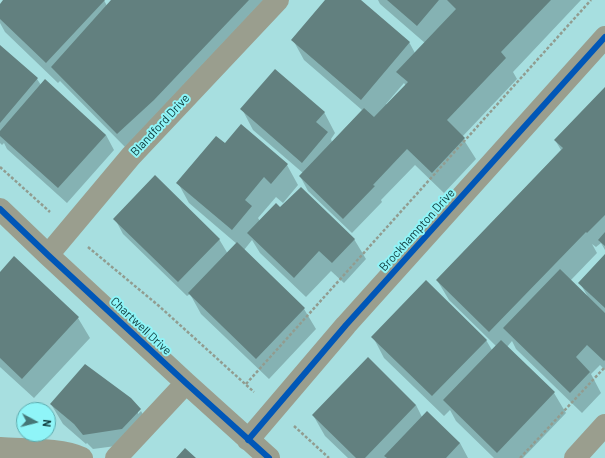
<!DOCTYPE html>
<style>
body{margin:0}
#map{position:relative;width:605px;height:458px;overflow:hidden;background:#a7dfe0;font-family:Barlow,sans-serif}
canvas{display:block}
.north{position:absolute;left:16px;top:402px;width:40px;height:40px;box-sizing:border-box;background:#8ff5f8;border:1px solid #5cabae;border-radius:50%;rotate:97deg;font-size:11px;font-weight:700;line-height:16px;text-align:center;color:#103d3e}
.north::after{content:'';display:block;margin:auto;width:14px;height:18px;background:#457677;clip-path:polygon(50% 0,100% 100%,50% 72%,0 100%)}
</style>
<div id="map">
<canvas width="605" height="458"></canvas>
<div class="north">N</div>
</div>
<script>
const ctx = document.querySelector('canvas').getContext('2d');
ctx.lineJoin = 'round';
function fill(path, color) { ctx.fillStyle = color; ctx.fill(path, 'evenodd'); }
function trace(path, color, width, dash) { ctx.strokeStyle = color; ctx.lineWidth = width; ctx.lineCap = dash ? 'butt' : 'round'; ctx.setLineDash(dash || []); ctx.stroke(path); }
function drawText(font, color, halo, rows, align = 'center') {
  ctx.font = font + ' Barlow,sans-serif'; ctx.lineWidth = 4; ctx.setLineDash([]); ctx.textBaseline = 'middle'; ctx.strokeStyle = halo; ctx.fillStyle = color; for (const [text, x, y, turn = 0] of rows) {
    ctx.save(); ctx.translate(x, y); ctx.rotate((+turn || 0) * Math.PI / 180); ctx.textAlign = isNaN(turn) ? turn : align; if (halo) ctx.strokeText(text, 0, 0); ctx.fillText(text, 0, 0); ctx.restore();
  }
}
fill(new Path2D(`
 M5,0H104L107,6L112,0H272L126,148L60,81L58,83L5,32L0,23V5Z
 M327,0H360L409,42L415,53L425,43L380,4L378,0H581L513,72L517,79L462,137L476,159L444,193L415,165L381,200L382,202L352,233L308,191L300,176L303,173L253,130L242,109L324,112L335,133L331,139L332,142L362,110L304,60L293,40ZM404,83L406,86L388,105L386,104Z
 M0,47L37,79L41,85L106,135L114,150L67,203L7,149L4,143L2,145L0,143Z
 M605,88V250L601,243L596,247L592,244L597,253L570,281L588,297L580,283L605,255V370L600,365L591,374L601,393L582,413L516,349L512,341L507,347L554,393L566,413L523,458H494L456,421L450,410L444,416L384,358L373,337L486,340L492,350L496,346L449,300L437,280L561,150L555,140Z
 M225,145L287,165L298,185L283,203L276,197L258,218L260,221L280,209L354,239L366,259L344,283L331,271L306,297L260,253L252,240L244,250L304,309L316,329L269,379L201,314L190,294L187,296L123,234L115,219L219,239L228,254L237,244L189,203L178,183Z
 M14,258L78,318L90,338L34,398L0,367V273Z
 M51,404L140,410H138V414L141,411L149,425L131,444L93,449L87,443L86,444L63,424Z
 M416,405L422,417L460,443L468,458H348L325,436L313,415Z`), '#0003');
fill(new Path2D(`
 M3,0H105L46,63L0,19V4Z
 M111,0H249L154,100L117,134L51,67Z
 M325,0H361L410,42L361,100L291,40Z
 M387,0H439L417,26Z
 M447,0H551L501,52L506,58L447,120L465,138L432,173L407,149L373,185L375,186L343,219L299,176L364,108L374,117L408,82L396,72L456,9Z
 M0,45L38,78L0,123Z
 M275,69L325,112L316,122L328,132L302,163L240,109Z
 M45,79L106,135L58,188L0,136V131Z
 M605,87V215L587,233L586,232L489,332L436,280L563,148L554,140Z
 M241,124L288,164L271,184L264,177L245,200L252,206L232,230L176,183L216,136L225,143Z
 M155,175L220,239L178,282L113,219Z
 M301,187L355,239L332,263L319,251L294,278L247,233L276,203L280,207Z
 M605,232V246L598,240Z
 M237,242L305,308L256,359L188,293Z
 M605,254V308L578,283Z
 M14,256L79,317L22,379L0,358V272Z
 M560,269L605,313V360L604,361L587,345L576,357L590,372L570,393L503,328Z
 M426,280L487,340L432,396L371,337Z
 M501,340L555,392L497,453L443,400Z
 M368,357L416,405L365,458H356L312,415Z
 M85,364L131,398L141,409L122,429L83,435L74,424L50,404Z
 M427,411L460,443L446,458H387L384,456Z
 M185,448L196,458H176Z`), '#62807f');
trace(new Path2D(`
 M0,167L50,212
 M88,247L159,306L254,392
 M246,384L591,0
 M294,426L329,458
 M520,458L605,367`), '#919c90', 2.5, [3, 2]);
trace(new Path2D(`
 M0,209L48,255L186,383L269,458
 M48,255L131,156L278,0
 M248,440L346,325L605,37
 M0,448C24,450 60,448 82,458
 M116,458L186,383
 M575,458L605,425`), '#9a9e8e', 22);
trace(new Path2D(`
 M0,209L48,255L186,383L269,458
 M248,440L346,325L605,37`), '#0057b8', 6);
drawText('12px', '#103d3e', '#8ff5f8', [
 ["Blandford Drive",160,125,-47],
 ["Brockhampton Drive",417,230,-48],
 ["Chartwell Drive",141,326,43]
]);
</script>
